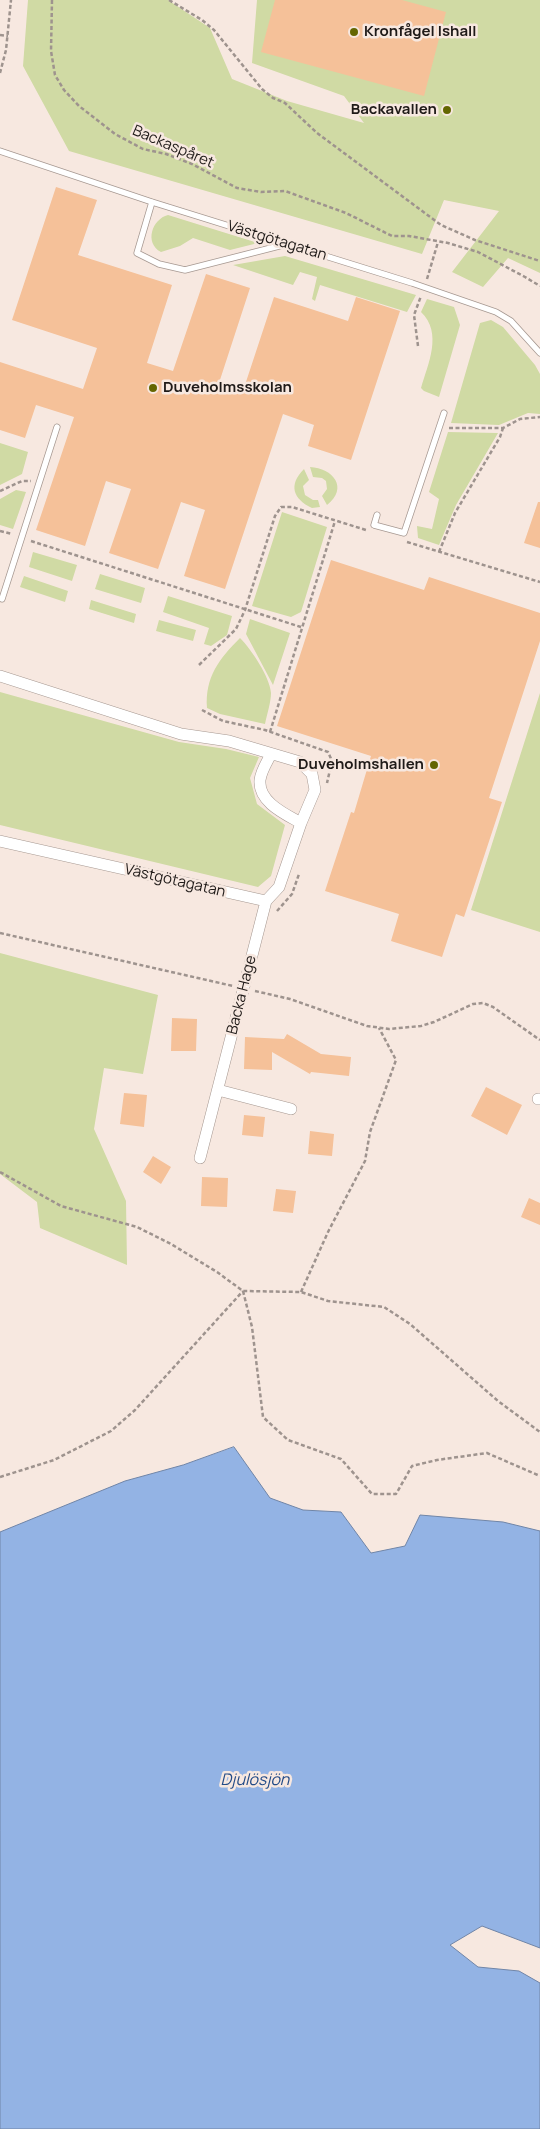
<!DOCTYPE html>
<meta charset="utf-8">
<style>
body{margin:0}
canvas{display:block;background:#f7e8e0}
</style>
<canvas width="540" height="2129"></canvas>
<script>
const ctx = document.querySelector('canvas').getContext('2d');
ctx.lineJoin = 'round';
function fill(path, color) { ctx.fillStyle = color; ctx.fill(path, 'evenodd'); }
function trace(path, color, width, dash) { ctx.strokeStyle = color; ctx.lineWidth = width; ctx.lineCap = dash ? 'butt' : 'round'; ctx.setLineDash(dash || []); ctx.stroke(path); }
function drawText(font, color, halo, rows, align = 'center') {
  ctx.font = font + ' Manrope,sans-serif'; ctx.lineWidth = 5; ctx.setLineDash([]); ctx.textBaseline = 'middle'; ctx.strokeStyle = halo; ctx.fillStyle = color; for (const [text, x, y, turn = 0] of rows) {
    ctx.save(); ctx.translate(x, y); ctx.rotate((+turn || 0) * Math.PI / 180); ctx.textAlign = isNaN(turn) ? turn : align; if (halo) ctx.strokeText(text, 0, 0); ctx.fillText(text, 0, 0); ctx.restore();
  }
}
fill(new Path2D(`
 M28,0H168L210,28L232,79L287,101L364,123L344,96L252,63L257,0H540V273L508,258L483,287L452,272L499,211L444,200L422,254L69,151L23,66Z
 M168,215L258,243L230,250L193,238L180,246L161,252C144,243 152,219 168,215Z
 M285,256L416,295L407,312L320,285L315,301L312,299L317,277L300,272L293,285L233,265Z
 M427,299L454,307L460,325L439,397L424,391L421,388C428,364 443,333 421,312Z
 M491,320L503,327L535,365L540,374V414L528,413L499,425L451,423L480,323Z
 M448,432L498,433L456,505L439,545L418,538L417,526L432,529L439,499L429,492Z
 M0,443L28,452L22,474L0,485Z
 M310,467C333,468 349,488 327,505L322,496L327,489L326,481L322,478L313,477Z
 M304,469L309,480L303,486L305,495L313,500H318L320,507L312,508C293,499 288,485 304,469Z
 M16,490L26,492L13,529L0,525V499Z
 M282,512L327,527L301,612L291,617L252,606Z
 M33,552L77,565L72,581L29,567Z
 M100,574L145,588L141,603L95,589Z
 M24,576L68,591L65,602L20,587Z
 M168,596L232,616L227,635L211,646L204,644L209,628L163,612Z
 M91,600L136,614L134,623L89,609Z
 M250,619L290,633L273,685L246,634Z
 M159,620L196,630L193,641L156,631Z
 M240,638C251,649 270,677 271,693C271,702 267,714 265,724L220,714L207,708C205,677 219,659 240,638Z
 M0,692L179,742L226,749L259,757L250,778L257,804L285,825L271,876L258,887L0,825Z
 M540,693V932L471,910Z
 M0,953L158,995L143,1074L104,1068L94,1129L126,1201L127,1265L40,1228L37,1202L0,1174Z`), '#d0daa4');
const water = new Path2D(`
 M234,1447L270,1498L303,1510L341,1512L371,1553L405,1546L420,1515L503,1522L540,1531V1948L482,1926L450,1945L478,1967L519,1971L540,1983V2129H0V1532L125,1481L183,1465Z`);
fill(water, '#93b3e4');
trace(water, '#7085a7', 1);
fill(new Path2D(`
 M275,0H402L446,12L424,96L261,52Z
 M56,187L97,200L78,255L172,285L147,363L173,371L206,274L250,288L218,386L242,394L274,297L348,321L356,297L400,311L351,460L308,446L314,425L283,414L225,589L184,576L205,510L181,502L158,569L109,553L131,489L106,481L85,546L36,530L74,417L36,405L25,438L0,430V362L83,389L97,348L12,320Z
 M538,502H540V548L524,543Z
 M331,560L424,590L429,577L540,613V641L489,798L502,802L464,917L456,914L442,957L391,941L399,914L325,891L351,812L354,813L371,756L277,726Z
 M172,1018L197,1019L196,1051H171Z
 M287,1034L321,1054L351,1057L349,1076L311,1072L310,1074L272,1052V1070L244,1069L245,1037L284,1039Z
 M486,1087L522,1105L507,1135L471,1116Z
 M124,1093L147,1095L144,1127L120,1124Z
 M244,1115L265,1117L263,1137L242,1135Z
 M310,1131L334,1134L332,1156L308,1154Z
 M153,1156L171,1167L161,1184L143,1172Z
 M202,1177L228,1178L227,1207L201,1206Z
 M276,1189L296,1191L293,1213L273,1211Z
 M529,1198L540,1203V1225L521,1217Z`), '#f5c199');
const lane = new Path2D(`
 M0,151L152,202L412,283L496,312L511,321L540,353
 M152,202L137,253L159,264L185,270L283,245
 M377,515L374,525L404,533L444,413
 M2,599L57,427`);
const street = new Path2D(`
 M0,676L181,734L229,741L300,762L312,774L315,790L301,823L279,887L266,901L0,841
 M271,754C267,762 261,771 260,780C258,802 285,814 301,823
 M218,1090L291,1109
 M538,1099H540
 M200,1158L266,901`);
trace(lane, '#a69891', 7);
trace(street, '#a69891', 12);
trace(new Path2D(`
 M52,0L51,51L55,75L64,90L79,106L115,134L143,149L166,154L192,164L237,188L261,192L285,191L346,213L392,236H409L448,243L478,252L525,277L540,286
 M169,0L202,20L214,30L262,89L273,98L285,103L317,133L441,225L475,240L540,261
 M0,35L8,36
 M0,73L6,50L11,0
 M427,279L438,242
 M418,346L414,315L421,296
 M449,428H503L520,419L540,417
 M0,491L22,481H31
 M0,531L12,534
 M31,541L301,627
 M407,542L540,582
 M439,552L455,513L500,437L503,428
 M199,665L236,629L245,610L275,516L281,507H292L366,530
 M202,710L223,721L265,730L328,752L332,761L327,783
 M270,732L335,521
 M277,911L292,894L299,874
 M0,933L233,986
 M255,991L290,999L367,1026L389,1029L421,1026L434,1022L473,1004L483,1003L493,1007L540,1040
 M0,1172L61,1206L137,1227L171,1244L217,1272L243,1291L301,1292L328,1301L384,1307L410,1324L498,1401L540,1432
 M243,1291L252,1327L263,1417L288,1440L341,1459L372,1494H396L412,1466L437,1460L487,1453L540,1476
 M301,1292L328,1232L365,1161L370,1132L396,1060L379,1028
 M0,1477L54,1460L111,1431L135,1410L243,1291`), '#9e938e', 2.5, [4, 2.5]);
trace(lane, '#fff', 5.5);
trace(street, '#fff', 11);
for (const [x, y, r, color] of [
 [354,32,5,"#646601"],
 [447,110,5,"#646601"],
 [153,388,5,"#646601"],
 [434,765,5,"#646601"]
]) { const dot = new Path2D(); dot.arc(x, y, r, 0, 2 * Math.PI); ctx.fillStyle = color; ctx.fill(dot); trace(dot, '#f7e8e0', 2); }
drawText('bold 15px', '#1f1a18', '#f7e8e0', [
 ["Kronfågel Ishall",364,32],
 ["Backavallen",437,110,"right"],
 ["Duveholmsskolan",163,388],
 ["Duveholmshallen",424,765,"right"]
], 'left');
drawText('15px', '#1f1a18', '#f7e8e0', [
 ["Backaspåret",173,147,23],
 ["Västgötagatan",277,241,17],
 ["Västgötagatan",175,881,13],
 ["Backa Hage",242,995,-76]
]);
drawText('italic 16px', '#234b87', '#f7e8e0', [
 ["Djulösjön",255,1781]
]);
</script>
